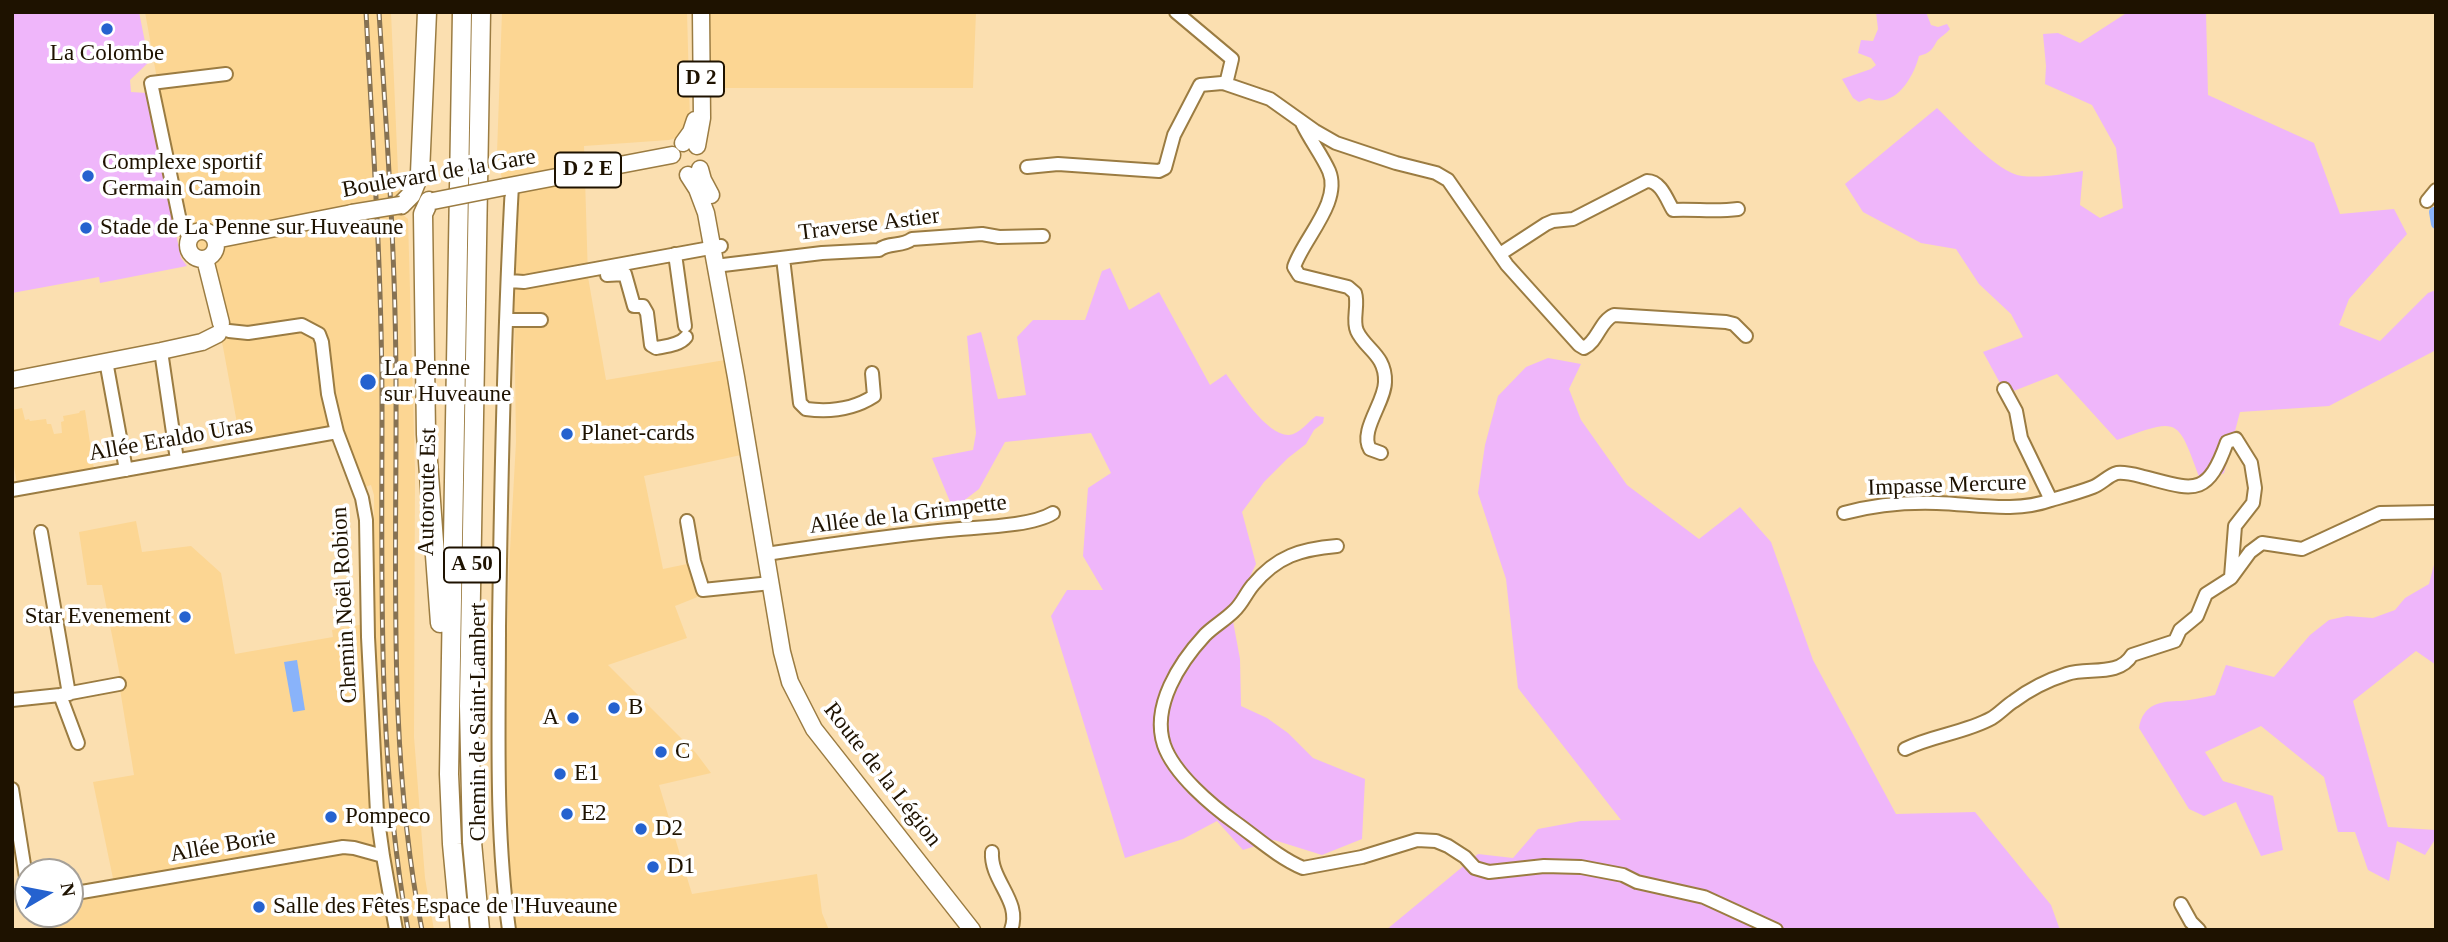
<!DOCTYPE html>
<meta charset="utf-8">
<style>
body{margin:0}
#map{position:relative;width:2448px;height:942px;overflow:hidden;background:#fbdfb0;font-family:"Times New Roman",serif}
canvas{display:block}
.frame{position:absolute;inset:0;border:14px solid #1e1200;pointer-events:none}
.north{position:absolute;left:14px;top:858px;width:70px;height:70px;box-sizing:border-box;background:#fff;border:2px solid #a5a099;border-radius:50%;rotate:80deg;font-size:19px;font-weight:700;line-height:28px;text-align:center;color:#1e1200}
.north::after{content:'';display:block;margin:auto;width:24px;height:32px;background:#2562cf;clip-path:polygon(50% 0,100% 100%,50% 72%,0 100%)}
</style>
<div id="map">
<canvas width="2448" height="942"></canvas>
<div class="frame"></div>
<div class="north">N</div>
</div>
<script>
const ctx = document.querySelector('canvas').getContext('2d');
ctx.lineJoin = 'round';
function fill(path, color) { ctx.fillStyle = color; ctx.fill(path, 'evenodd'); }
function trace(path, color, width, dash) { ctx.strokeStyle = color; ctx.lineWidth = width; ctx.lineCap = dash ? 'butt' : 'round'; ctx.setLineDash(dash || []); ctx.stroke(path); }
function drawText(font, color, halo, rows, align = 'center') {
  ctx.font = font + ' "Times New Roman",serif'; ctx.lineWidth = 7; ctx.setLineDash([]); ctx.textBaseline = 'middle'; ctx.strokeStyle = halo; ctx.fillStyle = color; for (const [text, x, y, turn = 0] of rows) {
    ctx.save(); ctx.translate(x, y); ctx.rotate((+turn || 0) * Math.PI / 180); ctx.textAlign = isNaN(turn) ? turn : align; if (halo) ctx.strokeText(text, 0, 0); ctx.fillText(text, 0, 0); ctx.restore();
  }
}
fill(new Path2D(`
 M145,12H391L399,195L368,202L370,216L398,211L408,219L415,470L414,737L425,878L434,930H45L41,914H70V900L116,893L93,782L134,775L118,677L120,676L102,585H87L79,532L136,521L142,552L191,546L221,573L235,654L333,637L332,630L375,622L374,495L371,485L365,487L341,428L241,445L223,347L169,146Z
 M502,12H687L690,122L676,138L669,140L584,146L588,277L606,380L725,360L741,455L644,476L663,569L692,563L700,596L675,606L687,638L608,665L696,753L711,773L659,785L692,894L817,874L822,913L829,930H516L505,831L503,779L509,568L516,442L514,299L507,205L497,153Z
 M707,12H976L973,88H708Z
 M22,408L25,420L29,419L30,421L46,419L47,424H51L54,434L62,433L61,422L64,421L63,416L79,413L80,411L85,410L94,469L17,484L12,455V410Z`), '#fcd693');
fill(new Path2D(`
 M12,12H139L149,62L130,80L131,92L147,93L181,258L187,266L100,283L99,277L12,293Z
 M1876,12H1926L1931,25L1938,27L1947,24L1950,29C1946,34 1940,37 1937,41C1932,50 1930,53 1919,56C1914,76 1895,110 1869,98L1859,102L1853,98L1842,79L1871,69L1876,65L1871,58L1858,53L1861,40L1873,41L1878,29Z
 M2128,12H2206L2208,95L2314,143L2340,214L2394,209L2407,234L2349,299L2339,325L2380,341L2428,293L2436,290V350L2329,406L2240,412L2224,473L2211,480L2200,479C2177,417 2180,417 2117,440L2057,374L2006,394L1983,352L2023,337L2011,314L1979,284L1956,249L1921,243L1863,212L1845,184L1937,108C1956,126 1997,173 2022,176C2042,178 2063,174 2083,171L2080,205L2100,218L2123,208L2116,148L2092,105L2045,84L2046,66L2043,34L2058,33L2080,43Z
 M1110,268L1129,310L1159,292L1210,385L1226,374C1238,390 1267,436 1289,435C1299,434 1308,422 1316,416L1324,417L1323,423L1314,430L1306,444L1288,458L1264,482L1242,512L1256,564L1238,602L1233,621L1240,659L1241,706L1267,718L1288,733L1313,758L1365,779L1362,839L1322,855L1274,840L1243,850L1217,821L1183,839L1125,858L1051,616L1067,590H1103L1083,556L1088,488L1111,473L1091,433L1005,442L979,489L953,509L932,458L973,450L976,433L967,336L981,332L998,399L1026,395L1017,337L1033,320H1085L1102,271Z
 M1548,358L1581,364L1569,389L1581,420L1627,485L1699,539L1740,507L1771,542L1813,660L1896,814L1975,812L2051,905L2060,930H1386L1478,854L1513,858L1538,829L1581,821L1621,820L1518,688L1506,579L1478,493L1485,445L1498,396L1526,367Z
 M2436,557V665L2416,651L2353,701L2388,827L2436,830V838L2425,855L2397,841L2389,881L2368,870L2355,832H2338L2324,777L2261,726L2205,752L2223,781L2273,796L2283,850L2261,856L2236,802L2204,816L2189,809L2139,728C2143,704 2160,701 2181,701C2192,700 2204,697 2215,695L2226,665L2274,677L2310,635L2329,620L2347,616L2373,618L2395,610L2405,598L2429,584Z`), '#efb6fa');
fill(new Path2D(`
 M297,660L305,710L293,712L284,662Z`), '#89b3fa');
trace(new Path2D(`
 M2434,212L2436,224`), '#89b3fa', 10);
const minor = new Path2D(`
 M1176,12L1232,59L1226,84L1270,99L1315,131L1336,143L1396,163L1436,173L1448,180L1507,265L1579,345L1584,348C1598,341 1600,321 1614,315L1726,322L1734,324L1746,336
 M1302,123C1310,140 1322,155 1329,171C1342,202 1303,239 1294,267L1299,275L1348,287L1355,293C1359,305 1352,320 1357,331C1365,349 1386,355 1385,382C1385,402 1359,431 1370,449L1381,453
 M1027,167L1058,164L1159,171L1165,168L1174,135L1200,85L1222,83L1226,84
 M2427,201L2436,190
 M189,237L180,221L151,83L226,74
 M675,254L685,326
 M1500,254L1546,224L1553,221L1573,219L1647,181C1661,181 1667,200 1673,210C1696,209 1716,212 1738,209
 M783,258L800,403L806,409C829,412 854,409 874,396L872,373
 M715,266L822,253L879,250C888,242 902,247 912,239L982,234L999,237L1043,236
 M607,275L625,274L634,306H643L647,313L651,345L656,348C666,346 680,345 686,337
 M509,281L524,282L721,246
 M506,320H541
 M229,331L248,333L302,325L319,334L322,342L328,394L337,432L362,498L366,520L368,637L377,813L383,856L396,930
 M161,351L177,460
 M106,361L126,470
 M2004,389L2016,411L2021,438L2051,500C2065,496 2080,492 2093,487C2101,484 2109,475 2117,473C2126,472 2136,475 2144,477C2194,490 2207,498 2227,442L2236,439L2251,463L2255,488L2253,503L2235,526L2231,577
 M12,490L337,432
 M1844,513C1874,505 1906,502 1937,503C1974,504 2016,513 2051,500
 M687,521L694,561L703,590L771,583
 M41,532L69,694
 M1337,546C1301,549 1277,556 1253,585C1246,593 1242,604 1234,611C1225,620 1214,626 1205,635C1180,662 1151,706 1164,745C1174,774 1212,806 1236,823C1257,838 1279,858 1303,868L1362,857L1417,840L1436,841L1448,846L1465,857L1475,868L1489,872L1544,866L1581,867L1623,875L1637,882L1704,897L1776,930
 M766,554C826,545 887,536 948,530C976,527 1030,527 1053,513
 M60,695L78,743
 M12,700L60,695L119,684
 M1905,749C1933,735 1965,733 1992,718C2000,713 2006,706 2014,701C2030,689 2048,680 2067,674C2088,667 2119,677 2132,655L2175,641L2180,630L2197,616L2206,594L2231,578L2250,552L2262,543L2302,549L2380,513L2436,512
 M12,789L28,890
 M992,852C990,881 1022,901 1011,930
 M70,894L343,847L354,848L383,856
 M2181,904L2191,922L2199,930
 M509,930C495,829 499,728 499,627C501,480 504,332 512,185`);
const major = new Path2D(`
 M683,143L691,132L695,120
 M697,146L702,118L701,12
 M700,169L703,180L711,195
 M688,175L697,189L706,213L736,377L782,652L790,682L814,729L972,930
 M504,187L672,155
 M188 245a14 14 0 1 1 28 0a14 14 0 1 1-28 0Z
 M215,240L352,213
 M205,259L221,323
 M12,380L161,351L202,342L218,334`);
const highway = new Path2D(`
 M429,201L423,214L426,434L440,623
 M401,205L411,195L420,173L427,12
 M460,930L452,844L449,774L462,12
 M480,930L472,842L469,706L481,12`);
trace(minor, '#9b7c42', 16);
trace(major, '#9b7c42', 19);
trace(highway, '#9b7c42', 21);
trace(minor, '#fff', 12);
trace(major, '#fff', 16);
trace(highway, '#fff', 18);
const rail = new Path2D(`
 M366,12C373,144 382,276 382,408C382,583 377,757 408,930
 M379,12C387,137 396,262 396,387C397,567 387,752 422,930`);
trace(rail, '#867253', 5);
trace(rail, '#fff', 2.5, [8]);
const majorBridge = new Path2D(`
 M433,201L504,187
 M352,213L401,205`);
trace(majorBridge, '#9b7c42', 19, []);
trace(majorBridge, '#fff', 16);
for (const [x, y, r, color] of [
 [107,29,7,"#2562cf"],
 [88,176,7,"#2562cf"],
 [86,228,7,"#2562cf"],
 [368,382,9,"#2562cf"],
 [567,434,7,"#2562cf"],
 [185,617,7,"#2562cf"],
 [614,708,7,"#2562cf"],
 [573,718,7,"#2562cf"],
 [661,752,7,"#2562cf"],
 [560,774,7,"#2562cf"],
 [567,814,7,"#2562cf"],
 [331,817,7,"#2562cf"],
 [641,829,7,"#2562cf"],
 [653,867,7,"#2562cf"],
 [259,907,7,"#2562cf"]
]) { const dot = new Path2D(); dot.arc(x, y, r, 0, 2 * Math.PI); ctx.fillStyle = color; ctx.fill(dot); trace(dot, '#fff', 2.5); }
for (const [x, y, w] of [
 [701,79,46],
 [588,170,66],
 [472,565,56]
]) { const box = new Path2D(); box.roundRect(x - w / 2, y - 17.5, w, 35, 5); ctx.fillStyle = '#fff'; ctx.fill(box); trace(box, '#1e1200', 2); }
drawText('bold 21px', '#1e1200', null, [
 ["D 2",701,79],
 ["D 2 E",588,170],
 ["A 50",472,565]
]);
drawText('23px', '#1e1200', '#fff', [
 ["La Colombe",107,54,"center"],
 ["Complexe sportif",102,163],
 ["Germain Camoin",102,189],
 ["Stade de La Penne sur Huveaune",100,228],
 ["La Penne",384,369],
 ["sur Huveaune",384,395],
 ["Planet-cards",581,434],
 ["Star Evenement",171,617,"right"],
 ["B",628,708],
 ["A",559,718,"right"],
 ["C",675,752],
 ["E1",574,774],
 ["E2",581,814],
 ["Pompeco",345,817],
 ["D2",655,829],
 ["D1",667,867],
 ["Salle des Fêtes Espace de l'Huveaune",273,907]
], 'left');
drawText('23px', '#1e1200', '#fff', [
 ["Boulevard de la Gare",439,174,-10],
 ["Traverse Astier",869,225,-7],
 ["Allée Eraldo Uras",171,440,-10],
 ["Impasse Mercure",1947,486,-2],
 ["Autoroute Est",428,492,-89],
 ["Allée de la Grimpette",908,515,-7],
 ["Chemin Noël Robion",345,605,-93],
 ["Chemin de Saint-Lambert",479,722,-90],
 ["Route de la Légion",882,775,52],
 ["Allée Borie",223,846,-10]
]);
</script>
